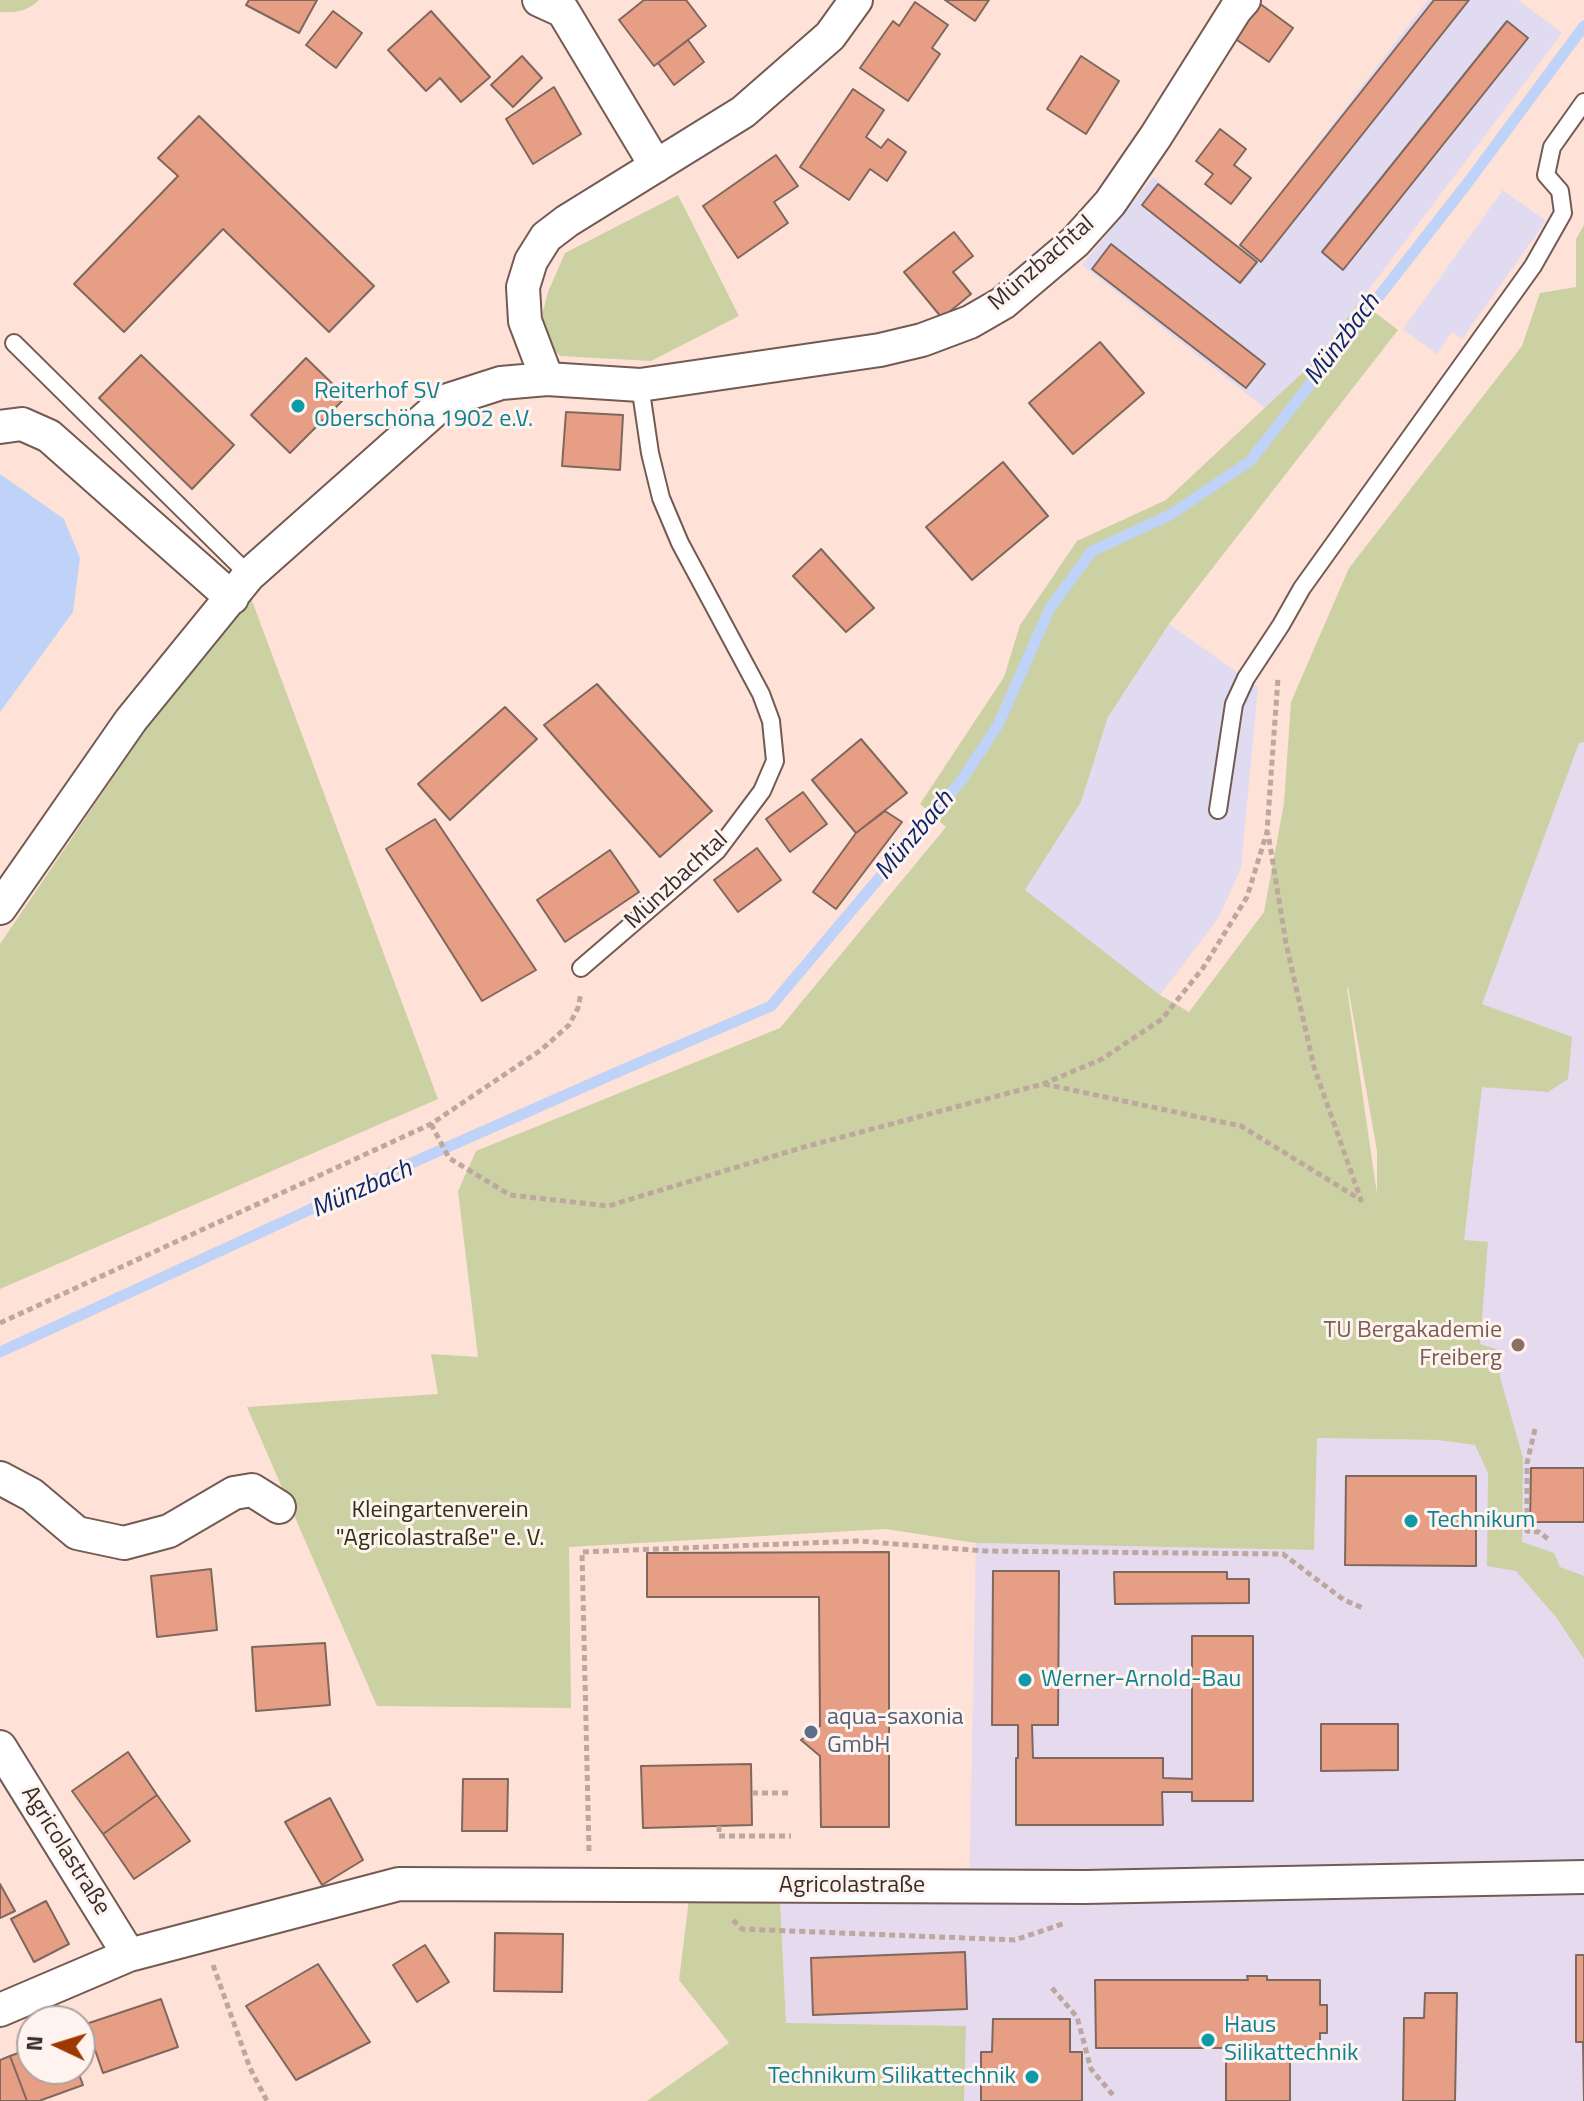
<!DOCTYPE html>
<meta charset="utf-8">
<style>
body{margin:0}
#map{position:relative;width:1584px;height:2101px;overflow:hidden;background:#ffe2d7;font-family:"Titillium Web",sans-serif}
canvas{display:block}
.north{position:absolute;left:16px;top:2005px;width:80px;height:80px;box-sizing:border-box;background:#fff3ef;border:2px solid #afa4a0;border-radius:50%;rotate:274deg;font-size:22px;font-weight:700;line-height:32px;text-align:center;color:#382e2a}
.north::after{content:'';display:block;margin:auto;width:28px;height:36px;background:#9d3900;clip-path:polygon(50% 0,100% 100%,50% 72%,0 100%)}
</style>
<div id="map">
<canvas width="1584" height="2101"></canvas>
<div class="north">N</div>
</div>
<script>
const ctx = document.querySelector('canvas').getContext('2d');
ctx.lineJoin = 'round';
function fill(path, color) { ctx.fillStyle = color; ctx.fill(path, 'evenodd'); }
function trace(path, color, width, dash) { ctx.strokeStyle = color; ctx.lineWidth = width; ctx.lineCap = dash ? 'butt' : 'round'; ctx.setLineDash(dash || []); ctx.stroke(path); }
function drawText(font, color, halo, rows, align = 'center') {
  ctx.font = font + ' "Titillium Web",sans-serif'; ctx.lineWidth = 6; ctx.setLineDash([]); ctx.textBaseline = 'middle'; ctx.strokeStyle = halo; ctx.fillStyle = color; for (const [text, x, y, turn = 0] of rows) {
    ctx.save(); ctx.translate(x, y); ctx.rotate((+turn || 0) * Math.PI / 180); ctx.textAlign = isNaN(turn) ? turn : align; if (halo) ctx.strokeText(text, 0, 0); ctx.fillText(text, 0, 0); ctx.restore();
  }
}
fill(new Path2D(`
 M1428,0H1518L1562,33L1315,361L1265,408L1082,265L1153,177L1239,246Z
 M1503,190L1546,221L1462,339L1452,332L1437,354L1403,329Z
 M1169,624L1258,687L1241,868L1219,917L1160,995L1024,890L1081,802L1108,717Z`), '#e0dbf1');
fill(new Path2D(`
 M1584,690V2101H964L965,2026L786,2023L780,1900H969L976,1543L1314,1550L1316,1438L1437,1440L1475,1445L1446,1022Z`), '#e5daee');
fill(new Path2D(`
 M0,0H39C28,11 16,13 0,12Z
 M678,195L739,316L651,361L560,356L544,339L542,315L548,292L565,253Z
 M1584,225V742L1579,743L1482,1004L1572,1037L1568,1079L1548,1092L1482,1087L1464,1240L1488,1242L1480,1344L1502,1351L1500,1377L1523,1458L1522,1542L1554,1553L1560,1567L1584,1576V1659L1556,1617L1516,1571L1487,1566L1488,1473L1475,1445L1437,1440L1317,1438L1314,1550L976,1543L886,1529L569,1547L571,1708L377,1706L247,1407L438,1394L431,1354L478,1357L458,1191L476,1151L780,1028L946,827L920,804L1004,677L1020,625L1077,541L1166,500L1315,361L1360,301L1398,330L1169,624L1108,717L1081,802L1025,890L1160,995L1189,1012L1264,912L1284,803L1291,702L1349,568L1522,346L1540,293L1576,287V239ZM1348,987L1377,1151V1194L1347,988Z
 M251,598L438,1099L0,1289V944L162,705Z
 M689,1899L780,1900L786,2023L966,2026L964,2101H647L729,2043L679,1980Z`), '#cbd1a3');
fill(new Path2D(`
 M0,474L64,519L80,558L73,612L0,712Z`), '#bfd2f7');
trace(new Path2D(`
 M0,1352L407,1165L613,1074L771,1006L961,781L998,725L1050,608L1092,551L1170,515L1250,461L1466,185L1584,26`), '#bfd2f7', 11);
const building = new Path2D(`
 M249,0H317L299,33L246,5Z
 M644,0H686L706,26L654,66L619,20Z
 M945,0H989L975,21Z
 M1434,0H1469L1261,262L1240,245Z
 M915,2L948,25L932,48L940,54L908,101L860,68L893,21L899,26Z
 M1259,3L1293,28L1269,62L1234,38Z
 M333,11L362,33L336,68L306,45Z
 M431,11L490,77L461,102L440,78L426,91L388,50Z
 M1507,21L1528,38L1343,270L1322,252Z
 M688,40L704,62L674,85L658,63Z
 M522,56L542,78L513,107L491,85Z
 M1081,56L1119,81L1086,134L1047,109Z
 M554,87L581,134L533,164L506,119Z
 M853,89L884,110L866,137L881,148L888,139L906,152L887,181L870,169L849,200L800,167Z
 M199,116L374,286L329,332L223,229L124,332L74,284L178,176L158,158Z
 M1220,129L1246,149L1234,165L1251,178L1231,204L1205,184L1213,174L1196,161Z
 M776,155L798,186L774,202L788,223L738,258L703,206Z
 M1158,184L1257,262L1240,283L1142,205Z
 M954,232L973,256L953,272L971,294L942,318L904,272Z
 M1111,244L1265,364L1246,388L1092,269Z
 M1100,342L1144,393L1073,454L1029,403Z
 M141,355L234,445L192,489L99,398Z
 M306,358L346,397L290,453L251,415Z
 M566,412L623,415L620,470L562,466Z
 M1003,462L1048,516L972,580L926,527Z
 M821,549L874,608L846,632L793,576Z
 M597,684L712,811L660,857L544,725Z
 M505,707L537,739L450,820L418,784Z
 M861,739L907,793L856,833L812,780Z
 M803,792L827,824L790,852L766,819Z
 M885,811L902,822L836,909L813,892L856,833Z
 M435,819L536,970L482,1001L386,849Z
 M757,848L781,880L738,912L714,880Z
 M610,850L639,892L565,942L537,900Z
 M1531,1468H1584V1522H1530Z
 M1346,1476H1476V1566L1345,1565Z
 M889,1552V1827H821L820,1756L801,1740L820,1726L819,1597H647V1553Z
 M211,1569L217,1630L157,1637L151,1576Z
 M993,1571H1059L1058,1725H1032L1033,1758H1163V1778L1192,1779V1636H1253V1801H1192V1792H1162L1163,1825H1016V1758H1018V1725H992Z
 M1114,1572H1227V1579H1249V1603L1115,1604Z
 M325,1643L330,1705L256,1711L252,1647Z
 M1321,1724H1398V1770L1321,1771Z
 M128,1752L157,1795L103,1834L72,1791Z
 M751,1764L752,1825L643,1828L641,1766Z
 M463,1779H508L507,1831H462Z
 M157,1795L190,1841L134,1879L103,1834Z
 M330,1798L363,1860L322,1885L285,1822Z
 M0,1884L15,1911L0,1918Z
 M46,1901L69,1944L34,1962L11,1919Z
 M495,1933L563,1934L562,1992L494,1991Z
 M425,1945L449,1982L417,2002L393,1965Z
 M965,1952L967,2009L813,2015L811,1958Z
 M1576,1955H1584V2101L1583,2042H1576Z
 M318,1964L370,2042L296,2080L246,2006Z
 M1247,1976H1267V1980H1320V2005H1327V2033H1320V2047H1279L1280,2061H1290V2101H1226V2061L1234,2060V2048H1096L1095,1980H1248Z
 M1425,1993H1457L1455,2101H1403L1404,2018H1424Z
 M161,1999L178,2047L103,2073L86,2024Z
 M993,2019H1070V2052H1082V2101H981V2052H992Z
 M32,2048V2069H77L83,2085L39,2101H27L10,2056Z
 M10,2056L27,2101H0V2060Z`);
fill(building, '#e69f85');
trace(building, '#7f675e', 2);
const service = new Path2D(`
 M14,343L249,575
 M1218,810L1234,704L1246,678L1281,625L1302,588L1533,266L1563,213L1560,191L1546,175L1552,147L1584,102
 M581,968L717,851L762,791L775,761L771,721L761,694L680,543L661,498L650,453L640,385`);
const minor = new Path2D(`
 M539,0L563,11L656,166
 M547,379L525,321L523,287L531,261L546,237L567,221L743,112L830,36L856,0
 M0,427L22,424L49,436L232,598
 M0,908L131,720L249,575L445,401L501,383L547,379L640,385L880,350L922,340L970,322L1003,303L1075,242L1110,203L1156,136L1236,9L1244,0
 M0,1478L32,1495L77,1533L124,1543L169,1531L234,1493L252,1490L279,1507
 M0,1747L129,1955
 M0,2010L129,1955L399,1884L1085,1887L1584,1877`);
trace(service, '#735a52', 20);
trace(minor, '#735a52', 36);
trace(new Path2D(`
 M1044,1084L1241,1126L1361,1200L1314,1067L1286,943L1268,833
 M431,1124L449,1158L510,1195L608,1206L804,1147L1043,1084L1102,1059L1162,1019L1203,968L1247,897L1267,832L1278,678
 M0,1323L431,1124L541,1050L569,1025L578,1008L581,993
 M1535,1429L1527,1463V1531L1539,1532L1548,1539
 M752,1793H791
 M719,1826V1836H791
 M589,1851L582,1552L859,1541L984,1551L1283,1554L1344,1600L1363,1608
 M733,1920L742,1929L1015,1940L1065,1923
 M213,1965L250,2068L267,2101
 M1052,1988L1077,2017L1091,2069L1113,2095`), '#bea79e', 5, [6, 4]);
trace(service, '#fff', 16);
trace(minor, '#fff', 32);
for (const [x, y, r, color] of [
 [298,406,8,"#0f9aa8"],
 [1518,1345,8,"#8d6e63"],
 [1411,1521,8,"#0f9aa8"],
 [1025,1680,8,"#0f9aa8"],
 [811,1732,8,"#5c6f8a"],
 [1208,2040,8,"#0f9aa8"],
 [1032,2077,8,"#0f9aa8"]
]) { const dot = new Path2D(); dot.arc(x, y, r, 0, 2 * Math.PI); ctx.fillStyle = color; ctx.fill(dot); trace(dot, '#fff3ef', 3); }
drawText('24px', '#382e2a', '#fff3ef', [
 ["Münzbachtal",1042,264,-41],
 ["Münzbachtal",677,881,-43],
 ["Agricolastraße",65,1851,58],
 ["Agricolastraße",852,1886]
]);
drawText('24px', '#0d838f', '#fff3ef', [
 ["Reiterhof SV",314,392],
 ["Oberschöna 1902 e.V.",314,420],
 ["Technikum",1427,1521],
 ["Werner-Arnold-Bau",1041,1680],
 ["Haus",1224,2026],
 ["Silikattechnik",1224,2054],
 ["Technikum Silikattechnik",1016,2077,"right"]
], 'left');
drawText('24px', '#785e54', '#fff3ef', [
 ["TU Bergakademie",1502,1331],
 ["Freiberg",1502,1359]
], 'right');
drawText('24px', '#2e3112', '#fff3ef', [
 ["Kleingartenverein",440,1511],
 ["\"Agricolastraße\" e. V.",440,1539]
]);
drawText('24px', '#4e5e75', '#fff3ef', [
 ["aqua-saxonia",827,1718],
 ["GmbH",827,1746]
], 'left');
drawText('italic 26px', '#09276a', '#fff3ef', [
 ["Münzbach",1343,340,-53],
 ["Münzbach",915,836,-50],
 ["Münzbach",362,1190,-24]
]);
</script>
